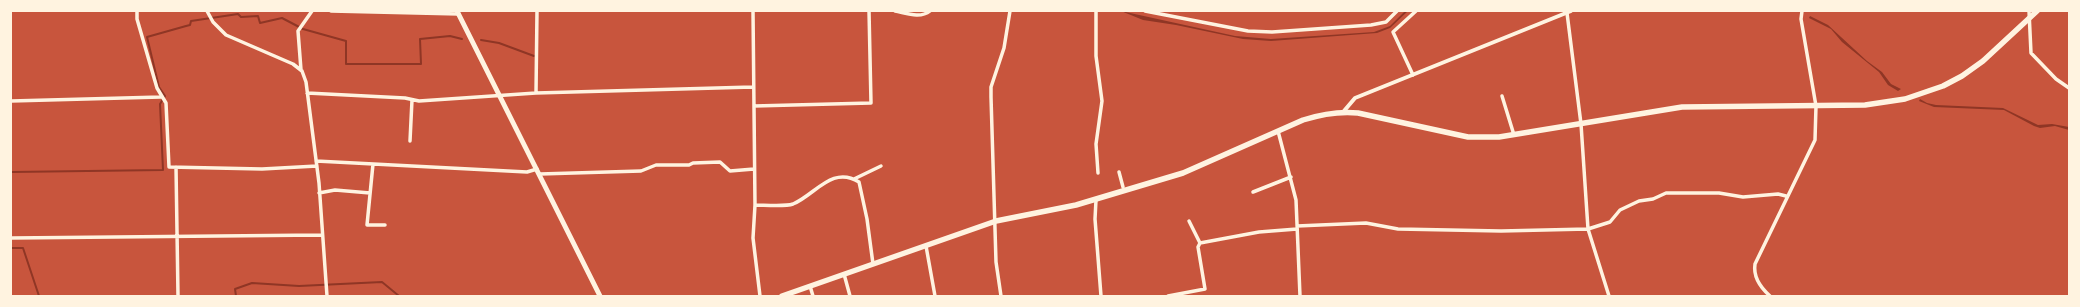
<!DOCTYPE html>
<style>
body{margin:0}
#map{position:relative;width:2080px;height:307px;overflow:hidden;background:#c8553d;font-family:"Work Sans",sans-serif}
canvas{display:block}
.frame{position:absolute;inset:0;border:12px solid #fff3e0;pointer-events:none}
</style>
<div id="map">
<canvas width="2080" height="307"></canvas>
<div class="frame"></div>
</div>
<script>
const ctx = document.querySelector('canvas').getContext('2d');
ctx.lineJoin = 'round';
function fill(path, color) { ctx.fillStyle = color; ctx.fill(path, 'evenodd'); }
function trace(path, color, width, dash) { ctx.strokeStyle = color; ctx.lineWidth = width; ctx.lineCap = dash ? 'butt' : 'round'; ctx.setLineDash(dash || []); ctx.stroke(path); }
fill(new Path2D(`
 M1121,11L1235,36L1271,39L1374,32L1390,26L1405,11H1408L1390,28L1377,33L1271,41L1243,39L1176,25L1143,20Z
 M1810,16L1828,25L1867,61L1882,72L1891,84L1901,89L1898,91L1888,85L1879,72L1842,42L1831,29L1809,18Z
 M1920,99L1927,103L1936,105L2003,108L2038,125L2052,124L2069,127V130L2055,126L2040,128L2034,126L2004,110L1934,107L1919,101Z`), '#8f3625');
trace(new Path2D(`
 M481,40L499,43L534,56
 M11,172L163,170L160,104L165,96L159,87L147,37L186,26L190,25L191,21L238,14L241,17L258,16L260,23L282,18L303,29L346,41V64H421L420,39L450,36L462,39
 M11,248H23L39,296
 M236,296L235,289L252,283L299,286L382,282L399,296`), '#8f3625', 2);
trace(new Path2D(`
 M137,11V19L157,88L166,103L169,167L262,169L317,166
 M207,11L213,22L226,35L293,64L302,71L306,82L319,183L327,296
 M331,11L459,14
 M753,11L755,205L753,238L760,296
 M895,11C906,13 920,19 930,11
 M1096,11V56L1102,101L1096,144L1098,173
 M1145,11L1248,31L1272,32L1371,25L1386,22L1397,11
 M2029,11L2031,53L2056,79L2069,88
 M1567,13L1581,124L1588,229L1609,296
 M301,70L298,31L312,11
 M1413,75L1393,32L1416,11
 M307,93L405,98L419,101L536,93L753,87
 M536,93L537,11
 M1502,96L1514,135
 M11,101L161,97
 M754,106L871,103L869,11
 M1278,131L1296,200L1300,296
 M410,141L412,100
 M316,161L527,172L537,169
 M373,164L367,225H385
 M176,167L178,296
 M1119,172L1123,187
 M540,174L641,171L656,165H689L693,163L720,162L730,171L754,169
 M854,179L881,166
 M1253,192L1291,177
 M319,193L335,190L370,193
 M1096,200L1095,219L1101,296
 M755,205C764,205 785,207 793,204C815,195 832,165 859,182L867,219L873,264
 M1189,221L1200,243L1259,232L1297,229
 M1297,226L1366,223L1398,229L1501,231L1588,229L1610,222L1620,210L1639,201L1653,199L1666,193H1719L1743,197L1778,194L1786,196
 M11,238L322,235
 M926,246L935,296
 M844,274L850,296
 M810,286L813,296
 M1001,296L996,262L991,97V87L1004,48L1010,11
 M1168,296L1205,289L1198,247L1200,243
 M1770,296C1761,288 1753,277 1755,264L1815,140L1816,106L1801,19L1802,11`), '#fff3e0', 3.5);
trace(new Path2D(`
 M1344,111L1355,98L1571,11`), '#fff3e0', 4);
trace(new Path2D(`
 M457,11L600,296`), '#fff3e0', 5);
trace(new Path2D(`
 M782,296L996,221L1076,205L1183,173L1303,120C1322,114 1339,111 1358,113L1468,137H1499L1682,107L1865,105L1905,99L1943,86L1962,76L1983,61L2037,11`), '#fff3e0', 5.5);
</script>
